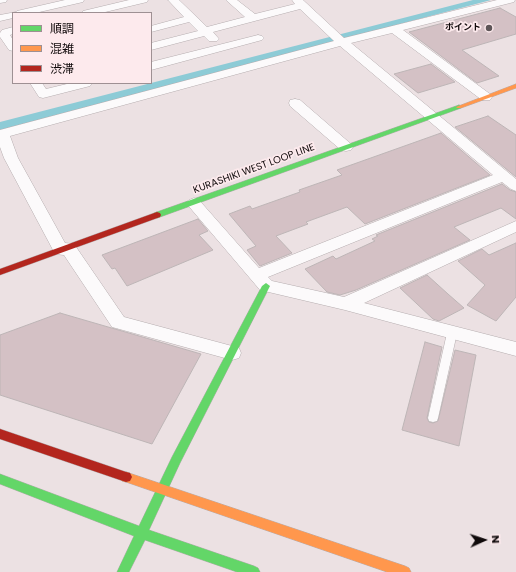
<!DOCTYPE html>
<html>
<head>
<meta charset="utf-8">
<style>
  body { margin:0 }
  #map { position:relative; width:516px; height:572px; overflow:hidden; background:#ece1e3; font-family:Poppins,"Noto Sans JP",sans-serif }
  canvas { display:block }
  .legend { position:absolute; left:12px; top:12px; width:140px; height:72px; box-sizing:border-box; background:#fdeaed; border:1px solid #9e9093; margin:0; padding:5px 7px; list-style:none; font-size:12px; color:#100a0b }
  .legend li { display:flex; align-items:center; gap:8px; height:20px }
  .legend b { width:20px; border:1px solid #9e9093 }
  .north { position:absolute; left:464px; top:520px; width:40px; height:40px; -webkit-text-stroke:3px #fdeaed; paint-order:stroke; rotate:87deg; font-size:11px; font-weight:700; line-height:16px; text-align:center; color:#100a0b }
  .north::after { content:''; display:block; margin:auto; width:14px; height:18px; background:#100a0b; clip-path:polygon(50% 0,100% 100%,50% 72%,0 100%) }
</style>
</head>
<body>
<div id="map">
<canvas width="516" height="572"></canvas>
<ul class="legend">
<li><b style="height:5px;background:#63d668"></b>順調</li>
<li><b style="height:5px;background:#ff974d"></b>混雑</li>
<li><b style="height:5px;background:#b3261e"></b>渋滞</li>
</ul>
<div class="north">N</div>
</div>
<script>
const ctx = document.querySelector('canvas').getContext('2d');
ctx.lineJoin = 'round';
function paint(path, color) {
  ctx.fillStyle = color;
  ctx.fill(path, 'evenodd');
}
function poly(rows) {
  const path = new Path2D();
  for (const r of rows) {
    path.moveTo(r[0], r[1]);
    for (let i = 2; i < r.length; i += 2) path.lineTo(r[i], r[i + 1]);
  }
  return path;
}
function trace(path, color, width, dash) {
  ctx.strokeStyle = color;
  ctx.lineWidth = width;
  ctx.lineCap = dash ? 'butt' : 'round';
  ctx.setLineDash(dash || []);
  ctx.stroke(path);
}
function drawText(font, color, halo, rows, align = 'center') {
  ctx.font = font + ' Poppins,"Noto Sans JP",sans-serif';
  ctx.lineWidth = 3.5;
  ctx.setLineDash([]);
  ctx.textBaseline = 'middle';
  ctx.strokeStyle = halo;
  ctx.fillStyle = color;
  for (const [text, x, y, turn = 0] of rows) {
    ctx.save();
    ctx.translate(x, y);
    ctx.rotate((+turn || 0) * Math.PI / 180);
    ctx.textAlign = isNaN(turn) ? turn : align;
    if (halo) ctx.strokeText(text, 0, 0);
    ctx.fillText(text, 0, 0);
    ctx.restore();
  }
}
paint(poly([
  [473,0,491,0,0,130,0,122]
]), '#8dcbd6');
const building = poly([
  [500,8,516,17,516,34,462,50,499,76,477,83,409,32,500,8],
  [431,64,455,82,418,93,394,74,431,64],
  [488,116,516,135,516,177,455,127,488,116],
  [441,133,490,175,365,224,347,207,306,222,308,224,276,236,292,253,260,266,247,250,256,246,229,214,250,206,252,209,300,192,299,190,342,175,337,170,441,133],
  [502,184,510,190,516,192,516,219,501,208,454,227,470,240,356,290,340,295,327,292,305,269,333,256,336,259,375,241,372,239,378,236,376,235,502,184],
  [198,219,208,231,199,235,213,250,127,286,115,268,112,269,102,255,198,219],
  [516,243,516,297,496,321,467,305,485,285,458,261,482,249,489,255,516,243],
  [427,275,448,294,464,308,439,321,433,319,400,288,427,275],
  [60,313,201,354,152,444,0,395,0,335,60,313],
  [425,342,442,347,427,418,429,422,433,423,438,421,455,350,476,355,459,446,402,430,425,342]
]);
paint(building, '#d4c1c5');
trace(building, '#bdb5b6', 1);
const lane = poly([
  [452,329,455,330,457,333,438,418,437,421,433,422,429,421,428,418,447,333,449,330,452,329]
]);
const street = poly([
  [0,0,7,0,6,2,0,3,0,0],
  [65,0,84,0,83,2,35,13,13,13,13,18,0,21,0,15,16,12,17,11,65,0],
  [129,0,148,0,147,2,101,13,82,13,83,11,129,0],
  [168,0,179,0,207,27,245,17,226,0,237,0,255,14,295,4,292,0,303,0,344,38,497,0,515,0,514,2,403,30,490,94,492,97,490,100,482,100,392,33,351,43,516,179,516,191,511,189,502,182,268,277,272,281,344,297,516,221,516,232,364,303,516,342,516,356,345,310,260,290,186,203,189,200,194,198,199,200,259,268,493,175,340,46,10,136,18,158,65,243,74,244,124,317,232,346,239,348,241,353,239,358,232,360,112,327,64,255,55,254,53,250,4,158,0,147,0,130,334,41,300,9,213,32,219,39,217,41,209,41,204,36,151,50,151,43,198,31,189,22,151,32,151,26,184,17,168,0],
  [13,27,13,34,10,35,13,40,13,51,9,50,0,37,0,33,2,30,13,27],
  [258,35,262,36,264,38,262,40,151,70,151,62,258,35],
  [30,83,42,83,46,89,71,83,92,83,90,86,43,98,39,97,30,83],
  [295,99,300,100,351,144,353,147,351,150,346,151,341,150,290,106,289,103,290,100,295,99]
]);
const fast = poly([
  [459,105,462,107,461,108,160,217,157,218,153,215,154,213,459,105],
  [266,283,270,286,180,463,149,530,254,566,258,568,260,572,237,572,145,540,129,572,117,572,134,536,0,484,0,474,139,526,172,457,262,286,266,283]
]);
const slow = poly([
  [516,84,516,88,461,108,457,108,456,107,516,84],
  [126,472,405,566,409,568,411,572,387,572,126,482,122,481,120,477,122,473,126,472]
]);
const jam = poly([
  [157,212,160,213,161,215,160,217,0,275,0,269,157,212],
  [0,429,126,472,130,473,132,477,130,481,126,482,0,439,0,429]
]);
trace(lane, '#b5adaf', 1);
trace(street, '#b5adaf', 1);
trace(fast, '#b5adaf', 1);
trace(slow, '#b5adaf', 1);
trace(jam, '#b5adaf', 1);
paint(lane, '#fcfafb');
paint(street, '#fcfafb');
paint(fast, '#63d668');
paint(slow, '#ff974d');
paint(jam, '#b3261e');
for (const [x, y, r, color] of [
  [489,28,4,"#5d5557"]
]) {
  const dot = new Path2D();
  dot.arc(x, y, r, 0, 2 * Math.PI);
  ctx.fillStyle = color;
  ctx.fill(dot);
  trace(dot, '#fdeaed', 1.5);
}
drawText('bold 9px', '#100a0b', '#fdeaed', [
  ["ポイント",481,28]
], 'right');
drawText('10px', '#100a0b', '#fdeaed', [
  ["KURASHIKI WEST LOOP LINE",254,169,-20]
]);
</script>
</body>
</html>
